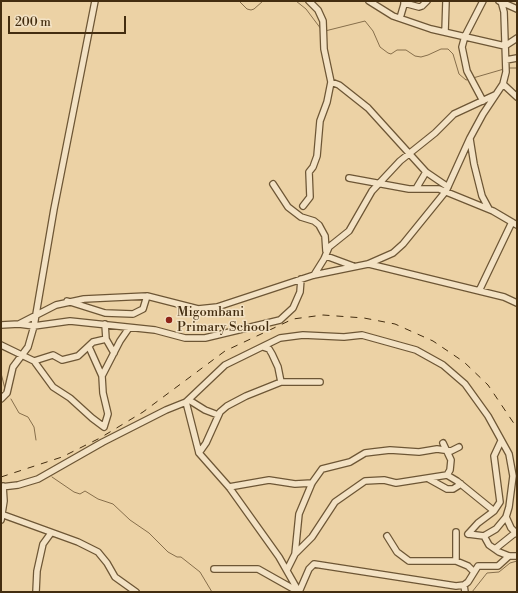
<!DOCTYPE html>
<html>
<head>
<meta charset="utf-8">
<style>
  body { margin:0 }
  #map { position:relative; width:518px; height:593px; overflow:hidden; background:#ecd2a5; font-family:"Libre Bodoni",serif }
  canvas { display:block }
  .frame { position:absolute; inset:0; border:2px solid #432d10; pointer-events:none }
  .scale { position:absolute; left:8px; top:16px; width:118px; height:18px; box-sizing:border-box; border:2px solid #432d10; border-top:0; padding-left:5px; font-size:12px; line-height:14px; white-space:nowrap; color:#432d10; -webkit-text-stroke:3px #f3e2c4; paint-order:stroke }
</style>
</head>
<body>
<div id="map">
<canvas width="518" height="593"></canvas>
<div class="frame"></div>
<div class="scale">200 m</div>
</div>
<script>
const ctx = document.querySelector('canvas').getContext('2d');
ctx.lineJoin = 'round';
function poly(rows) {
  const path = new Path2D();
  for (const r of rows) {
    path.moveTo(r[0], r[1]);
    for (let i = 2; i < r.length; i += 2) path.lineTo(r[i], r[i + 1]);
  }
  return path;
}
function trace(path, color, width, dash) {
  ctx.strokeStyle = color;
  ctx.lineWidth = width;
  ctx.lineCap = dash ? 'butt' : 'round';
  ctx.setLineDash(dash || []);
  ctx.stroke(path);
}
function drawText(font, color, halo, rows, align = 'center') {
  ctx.font = font + ' "Libre Bodoni",serif';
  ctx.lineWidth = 3;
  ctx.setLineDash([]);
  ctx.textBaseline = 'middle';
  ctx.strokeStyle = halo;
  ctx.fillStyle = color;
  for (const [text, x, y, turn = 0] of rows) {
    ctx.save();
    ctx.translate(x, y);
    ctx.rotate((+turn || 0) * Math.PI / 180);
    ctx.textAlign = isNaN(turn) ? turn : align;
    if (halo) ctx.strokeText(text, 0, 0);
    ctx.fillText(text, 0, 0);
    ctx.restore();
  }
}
trace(poly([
  [239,1,247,9,251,10,254,9,263,1],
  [296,1,306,9,321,29],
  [325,31,365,21,373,31,380,47,388,53,391,54,397,50,406,50,415,56,421,57,428,55,441,49,448,49,453,54,459,74,466,80,470,79],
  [509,68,517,68],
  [473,78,504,69],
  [1,373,5,389],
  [11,399,19,413,28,417,34,427,36,440],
  [52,477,74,492,80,494,85,491,98,499,113,504,130,520,149,533,168,552,177,557,181,557,200,572,212,592],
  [472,592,487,573,499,572,510,563,517,561]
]), '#866e4b', 1);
const minor = poly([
  [369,1,393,16,431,29,505,46,517,38],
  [483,1,465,36,462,47,467,71,483,101],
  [499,1,517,9],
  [404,3,419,7,422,6,427,1],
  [400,18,405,1],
  [445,32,446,1],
  [506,60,517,58],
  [331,82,339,85,368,108,426,172,448,187],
  [503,84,517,97],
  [470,139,474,164,482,196,489,209],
  [349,178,409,189,439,189,493,211,517,225],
  [273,184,288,207,301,217,314,221,319,225,325,236,326,251],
  [417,187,426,172],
  [303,206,310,197,309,172,313,167,317,156,320,121,327,102,331,82,324,49,323,21,318,10,309,1],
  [326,256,353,266],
  [369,264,504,297,517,303],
  [314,275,324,259,329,247,349,231,372,191,400,161,435,133,454,114,495,95],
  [479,291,512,222],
  [67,301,105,313,133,314,143,309,147,296],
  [19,324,34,326,70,321,155,330,185,338,205,338,280,320,293,308,300,292,301,279],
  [105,324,106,339,114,353],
  [1,325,19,324,56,305,84,299,147,296,198,309,217,307,314,275,368,264,393,253,403,244,446,191,470,138,483,114,503,84,506,72,504,12,501,1],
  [1,345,34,361,53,387,70,398,92,418,104,427,108,414,103,393,102,376,89,347],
  [263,347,269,349,272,354,278,367,281,382],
  [34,361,53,355,62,360,78,356,93,342,106,339],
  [102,376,120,341,129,328],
  [1,399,7,393,13,367,28,347,34,326,54,209,95,1],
  [189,400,205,410,218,415],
  [186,402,199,453,229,487,279,557,299,592],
  [199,453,206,443,220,412,227,406,246,396,281,382,320,382],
  [447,475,457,481,494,511],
  [429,479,447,489,453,489,461,484],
  [1,487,18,485,38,479,103,442,166,410,186,402,225,365,280,338,303,335,344,337,362,335,416,350,443,365,465,384,488,416,509,454,513,476,509,507,506,517,496,529,484,536],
  [229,487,269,480,295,484,312,483],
  [1,514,78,542,98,552,107,563,115,577,136,592],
  [506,517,511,528,517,534],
  [1,520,4,501,3,486],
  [468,534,478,523,494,511,500,502,494,456,501,441],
  [468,534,484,536,489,545,499,552,509,556,517,556],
  [387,536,397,552,409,561,456,561,468,566,474,572],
  [495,549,515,533],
  [295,554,312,537,335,502,365,481,384,480,396,483,447,475,450,470,451,460,443,443],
  [456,561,456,532],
  [214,569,258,569,297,591],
  [287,570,295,554,299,514,312,483,322,469,350,462,365,453,373,452,390,450,419,452,437,449,451,451,459,447],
  [464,585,465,592],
  [36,592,37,571,43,544,51,533],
  [299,592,309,569,314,564,456,586,464,585,468,582,478,566,498,566,509,556]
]);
trace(minor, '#6d5635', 8);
trace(minor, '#f3e2c4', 5.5);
trace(poly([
  [1,477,62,457,100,438,143,412,225,351,293,319,323,315,364,318,395,324,433,341,464,362,488,385,517,428]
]), '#432d10', 1, [7, 7]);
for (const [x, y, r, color] of [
  [169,320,4,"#8f2418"]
]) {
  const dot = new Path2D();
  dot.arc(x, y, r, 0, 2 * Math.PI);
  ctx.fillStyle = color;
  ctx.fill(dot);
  trace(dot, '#f3e2c4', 1.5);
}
drawText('13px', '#432d10', '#f3e2c4', [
  ["Migombani",177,313],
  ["Primary School",177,328]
], 'left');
</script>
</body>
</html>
